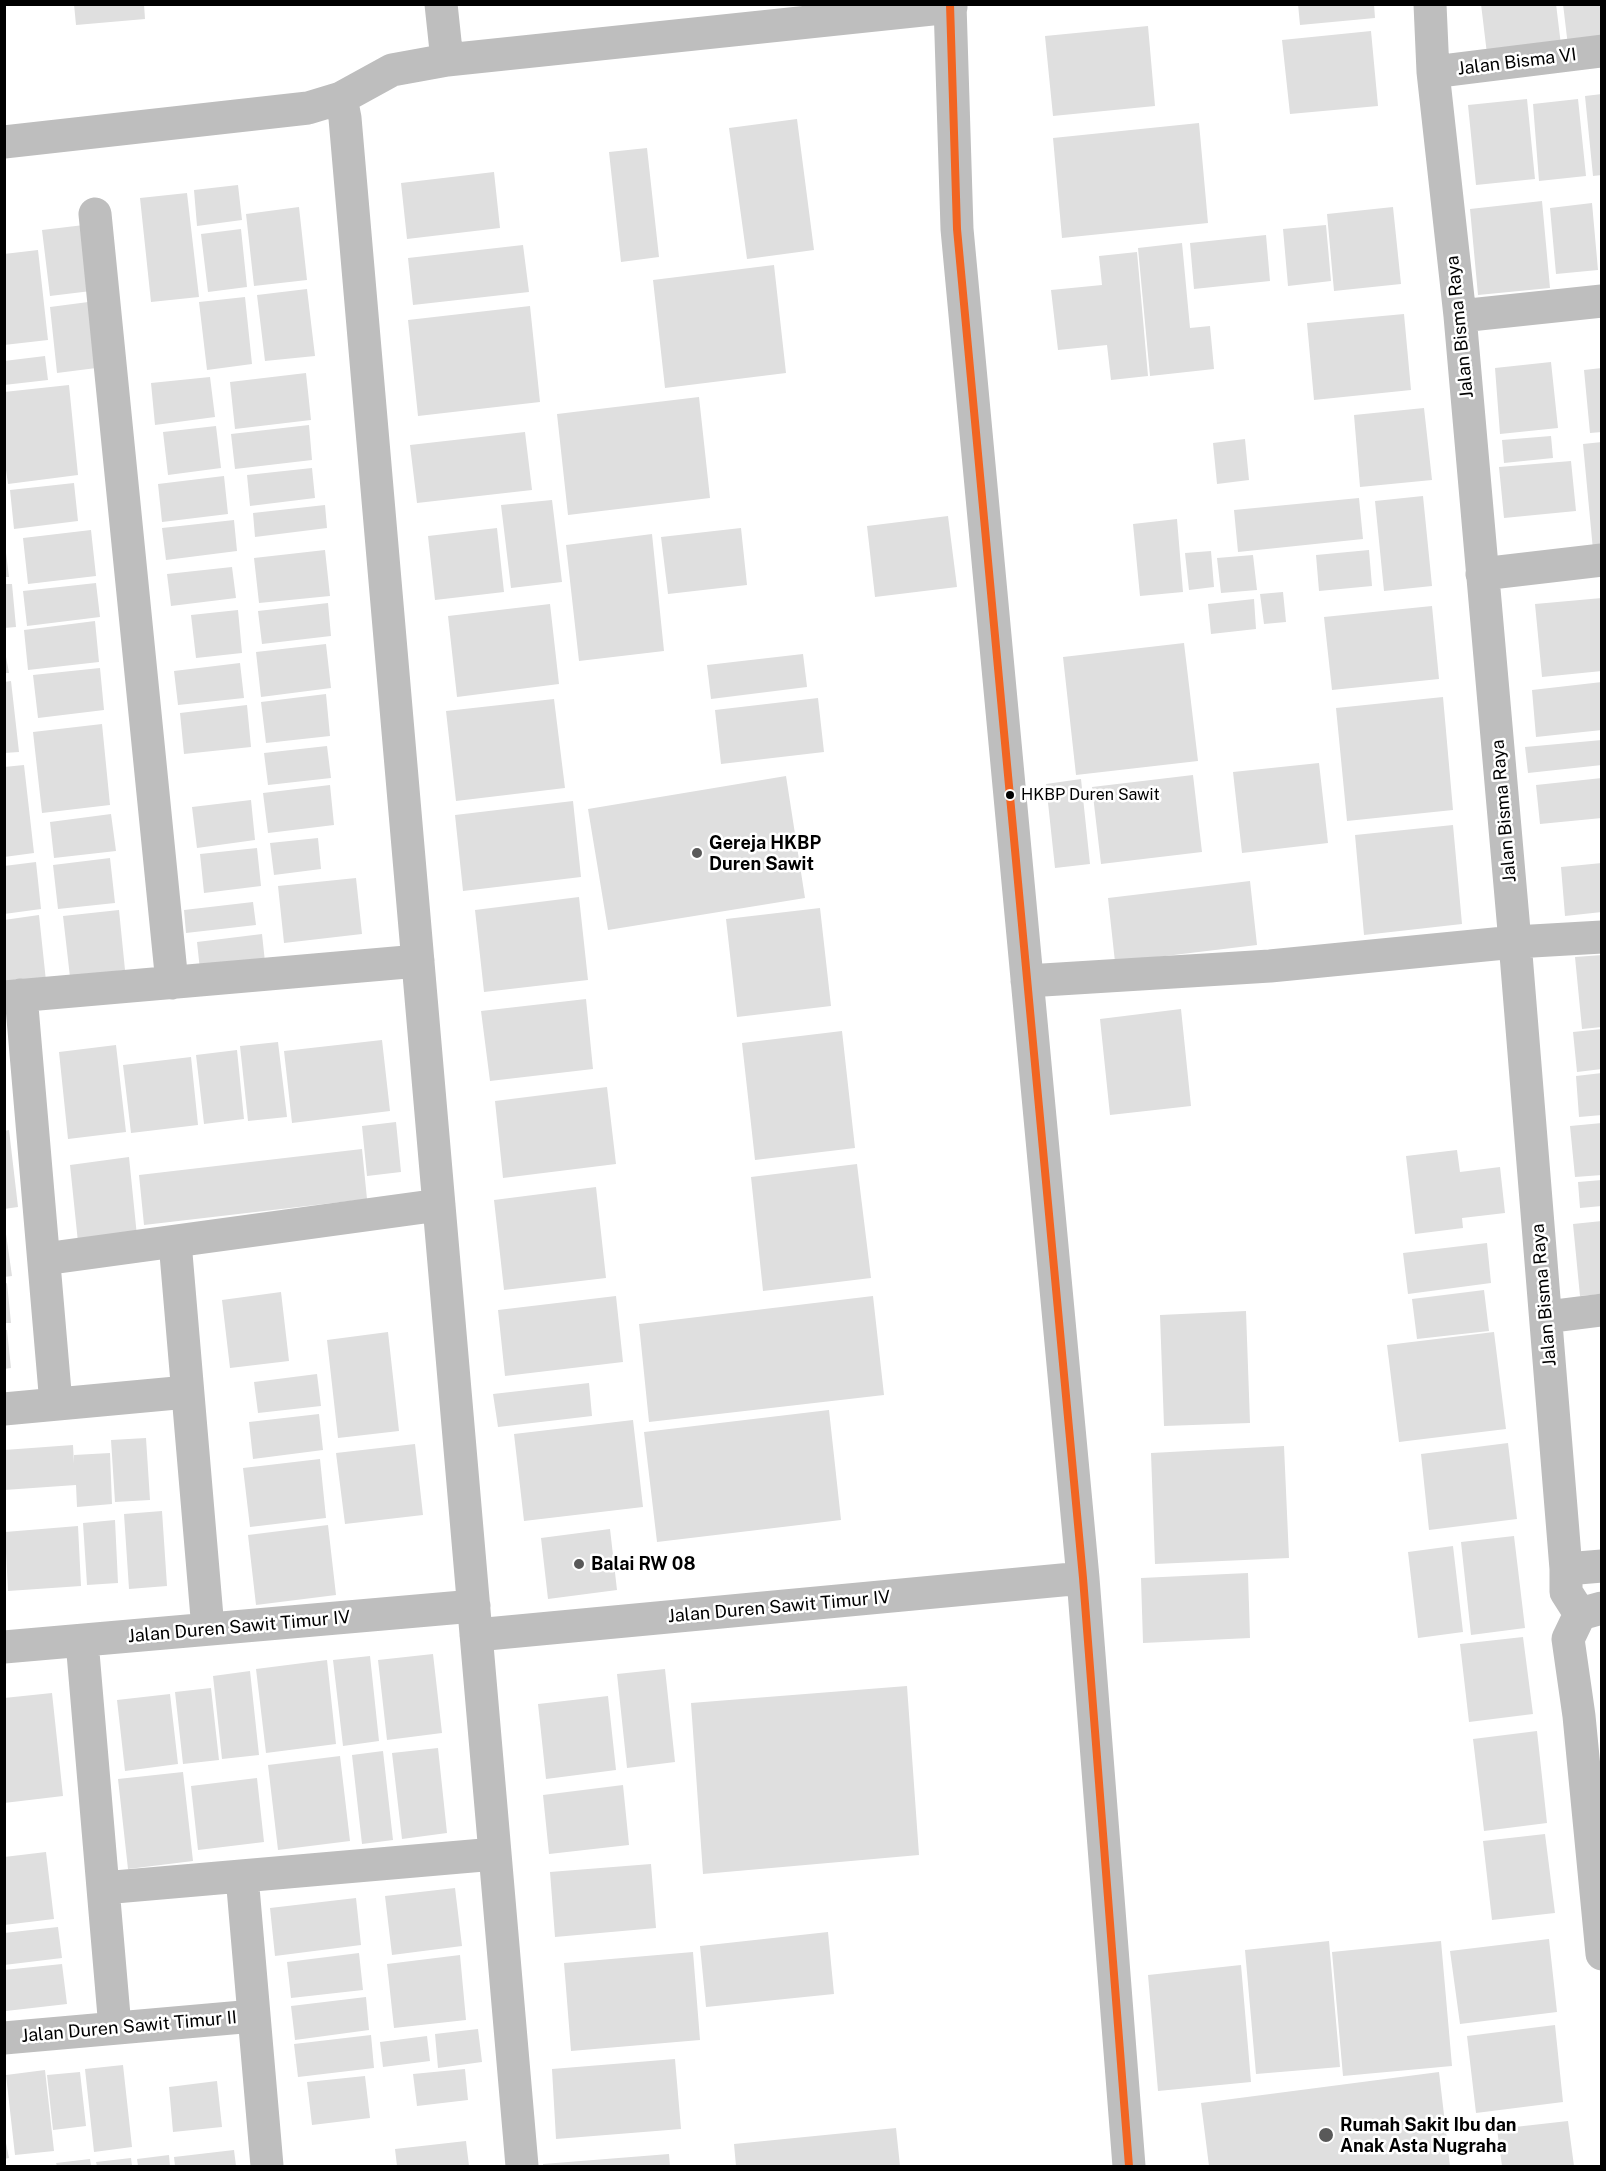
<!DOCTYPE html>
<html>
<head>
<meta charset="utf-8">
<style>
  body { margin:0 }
  #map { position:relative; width:1606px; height:2171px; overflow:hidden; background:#fff; font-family:"Public Sans",sans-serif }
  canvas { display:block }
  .frame { position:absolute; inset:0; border:6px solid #000; pointer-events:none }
</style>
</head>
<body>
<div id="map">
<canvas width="1606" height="2171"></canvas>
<div class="frame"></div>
</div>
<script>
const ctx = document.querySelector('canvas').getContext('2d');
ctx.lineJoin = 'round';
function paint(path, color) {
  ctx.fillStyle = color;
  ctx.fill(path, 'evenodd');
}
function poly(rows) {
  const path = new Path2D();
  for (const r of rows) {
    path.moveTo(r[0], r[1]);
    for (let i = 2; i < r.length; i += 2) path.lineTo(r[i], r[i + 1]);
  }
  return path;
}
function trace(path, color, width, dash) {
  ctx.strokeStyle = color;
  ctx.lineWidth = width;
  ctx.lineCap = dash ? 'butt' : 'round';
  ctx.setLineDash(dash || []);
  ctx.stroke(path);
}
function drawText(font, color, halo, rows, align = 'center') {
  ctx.font = font + ' "Public Sans",sans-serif';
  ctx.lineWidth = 5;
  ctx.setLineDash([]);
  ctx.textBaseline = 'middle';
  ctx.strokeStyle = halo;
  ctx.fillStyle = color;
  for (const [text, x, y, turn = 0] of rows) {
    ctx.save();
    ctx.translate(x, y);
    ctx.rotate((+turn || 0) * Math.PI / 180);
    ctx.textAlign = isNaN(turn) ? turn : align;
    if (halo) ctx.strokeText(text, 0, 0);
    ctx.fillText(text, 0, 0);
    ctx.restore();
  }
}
paint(poly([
  [74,4,144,4,145,19,76,25],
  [1298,4,1374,4,1375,18,1300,25],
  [1481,4,1556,4,1561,45,1487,54],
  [1563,4,1602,4,1602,42,1568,46],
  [1148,26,1155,106,1053,116,1045,36],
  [1371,31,1378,106,1290,114,1282,40],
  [1602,94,1602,175,1593,176,1585,96],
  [1527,99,1535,179,1476,185,1468,105],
  [1578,99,1586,176,1539,181,1533,104],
  [797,119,814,250,747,259,729,128],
  [1199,123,1208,223,1062,238,1053,138],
  [647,148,659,257,621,262,609,152],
  [494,172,500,228,407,239,401,183],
  [238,185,242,220,197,226,194,190],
  [187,193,199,297,151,302,140,198],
  [1542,201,1550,288,1478,295,1470,209],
  [1592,203,1598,270,1556,274,1550,208],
  [299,207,307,280,254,286,246,214],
  [1393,207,1401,284,1334,291,1327,214],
  [84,225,91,291,50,296,42,230],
  [1326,225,1331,281,1288,286,1283,229],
  [241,229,247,287,208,292,201,234],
  [1266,235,1270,281,1194,289,1190,243],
  [1182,243,1190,328,1210,326,1214,369,1150,376,1138,248],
  [523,245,529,292,413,305,408,258],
  [38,250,48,340,4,345,4,254],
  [1137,252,1148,376,1111,380,1107,345,1058,350,1051,290,1102,285,1099,256],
  [774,265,786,373,665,388,653,280],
  [307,289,315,356,265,361,257,295],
  [245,297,252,364,207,370,199,302],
  [96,301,104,367,57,373,50,307],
  [530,306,540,402,418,416,408,320],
  [1404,314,1411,390,1314,400,1307,323],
  [45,356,48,380,4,385,4,361],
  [1551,362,1558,428,1500,434,1495,368],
  [1602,368,1602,432,1590,433,1584,370],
  [306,373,311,420,235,429,230,382],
  [210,377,215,417,155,425,151,383],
  [69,385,78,475,8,484,4,456,4,392],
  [699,397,710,498,568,515,557,414],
  [1424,408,1432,480,1360,487,1354,415],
  [309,425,312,460,235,469,231,434],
  [216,426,221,468,168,475,163,432],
  [525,432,532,490,417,503,410,445],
  [1551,436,1553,458,1504,463,1502,440],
  [1245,439,1249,480,1217,484,1213,443],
  [1602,442,1602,550,1593,550,1583,444],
  [1571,461,1576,511,1504,518,1499,467],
  [312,468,315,498,250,506,247,475],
  [224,476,228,514,162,522,158,484],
  [74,483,78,521,14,529,10,490],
  [1423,496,1432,586,1384,591,1375,501],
  [1359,498,1363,539,1238,552,1234,510],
  [552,500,562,582,511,588,501,505],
  [325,505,327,528,255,537,253,513],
  [948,516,957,587,875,597,867,526],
  [1177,519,1183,592,1140,596,1133,524],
  [234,520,237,551,166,560,162,528],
  [497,528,504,592,435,600,428,536],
  [741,528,747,585,668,594,661,537],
  [91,530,96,576,28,584,23,538],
  [652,534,664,651,579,661,566,545],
  [325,550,330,596,259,603,254,558],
  [1369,550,1372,586,1319,591,1316,555],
  [1211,551,1214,587,1189,590,1185,553],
  [4,553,6,553,9,577,4,577],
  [1253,555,1257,590,1221,593,1217,558],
  [232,567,236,598,171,606,167,574],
  [96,583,100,617,27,626,23,591],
  [4,584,12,584,16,627,4,628],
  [1283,592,1286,622,1264,624,1260,594],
  [1602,598,1602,671,1542,677,1535,604],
  [1254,599,1256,629,1211,634,1208,604],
  [328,603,331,636,262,644,258,611],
  [550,604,559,684,457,697,448,616],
  [1432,606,1439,679,1332,690,1324,617],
  [238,610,242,653,196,658,191,615],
  [95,621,99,662,28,670,24,630],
  [1184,643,1198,761,1076,775,1063,657],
  [326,644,331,688,261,697,256,652],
  [4,646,9,673,4,673],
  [803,654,807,687,711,699,707,665],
  [240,663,244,698,178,705,174,671],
  [100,668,104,710,38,718,33,675],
  [11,681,19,752,4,753,4,682],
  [1602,682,1602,730,1536,737,1532,690],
  [326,694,330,736,266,743,261,702],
  [1443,697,1453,810,1347,821,1336,708],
  [818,698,824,752,721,764,715,710],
  [554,699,565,788,456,801,446,711],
  [247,705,251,747,184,754,180,713],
  [102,724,110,805,42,813,33,732],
  [1602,740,1602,765,1528,773,1525,747],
  [327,746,331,778,268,785,264,753],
  [1319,763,1328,843,1242,853,1233,772],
  [24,765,34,853,4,857,4,767],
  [1193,775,1202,852,1101,864,1092,787],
  [786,776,805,898,608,930,588,809],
  [1602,778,1602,818,1540,824,1536,785],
  [1081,779,1090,864,1055,868,1046,784],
  [330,785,334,825,268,833,263,793],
  [251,800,255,840,197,848,192,807],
  [573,801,581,877,463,891,455,815],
  [111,814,116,851,54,858,50,822],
  [1453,825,1462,924,1364,935,1355,835],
  [318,838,321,869,274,875,270,843],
  [257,848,261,886,204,893,200,854],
  [110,858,115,903,58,909,53,865],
  [36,862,41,909,4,914,4,866],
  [1602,863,1602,912,1565,916,1561,867],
  [356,878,362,934,284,943,278,886],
  [1250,881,1257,945,1115,962,1108,898],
  [579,897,588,980,484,992,475,910],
  [253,902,256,925,186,933,184,910],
  [820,908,831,1006,737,1017,726,919],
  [119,910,125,970,70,977,63,916],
  [39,915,46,981,4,985,4,920],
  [262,934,265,962,200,970,197,942],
  [1602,955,1602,1027,1582,1029,1575,957],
  [586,999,593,1069,490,1081,481,1011],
  [1181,1009,1191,1106,1110,1115,1100,1019],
  [1602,1029,1602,1069,1577,1072,1573,1032],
  [842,1031,855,1148,755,1160,742,1043],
  [382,1040,390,1111,292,1123,284,1051],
  [278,1042,287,1117,248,1121,240,1046],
  [116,1045,126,1132,68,1139,59,1052],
  [237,1050,244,1119,204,1124,196,1055],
  [191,1057,198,1125,131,1133,123,1065],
  [1602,1073,1602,1115,1579,1117,1576,1076],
  [607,1087,616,1164,503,1178,495,1101],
  [396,1122,401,1172,367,1176,362,1126],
  [1602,1123,1602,1175,1575,1177,1570,1126],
  [9,1130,18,1207,4,1209,4,1131],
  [362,1149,367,1199,144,1225,139,1175],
  [1457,1150,1460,1172,1500,1167,1505,1213,1462,1218,1463,1228,1415,1234,1406,1156],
  [129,1157,138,1246,79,1252,70,1165],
  [857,1164,871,1278,763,1291,751,1177],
  [1602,1180,1602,1206,1580,1208,1578,1182],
  [596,1187,606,1278,504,1290,494,1200],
  [4,1220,12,1276,4,1277],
  [1602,1221,1602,1294,1580,1296,1573,1224],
  [1487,1243,1491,1283,1408,1294,1403,1253],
  [7,1283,11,1323,4,1323,4,1284],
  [1484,1290,1489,1331,1417,1339,1412,1299],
  [281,1292,289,1361,230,1368,222,1300],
  [616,1296,623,1362,505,1376,498,1310],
  [873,1296,884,1395,649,1422,639,1324],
  [1246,1311,1250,1423,1164,1426,1160,1315],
  [4,1330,7,1330,11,1368,4,1369],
  [388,1332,399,1431,338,1438,327,1340],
  [1494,1332,1506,1429,1399,1442,1387,1345],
  [317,1374,321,1406,258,1413,254,1382],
  [589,1383,592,1416,498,1427,493,1394],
  [829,1410,841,1520,657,1542,644,1432],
  [319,1414,323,1450,253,1459,249,1422],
  [633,1420,643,1507,524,1521,514,1434],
  [146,1438,150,1500,115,1502,111,1440],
  [1508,1443,1517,1519,1429,1530,1421,1454],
  [415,1444,423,1515,345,1524,336,1453],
  [73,1445,74,1464,74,1455,110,1453,112,1504,77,1507,76,1485,4,1490,4,1450],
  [1284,1446,1289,1558,1155,1564,1151,1453],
  [320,1459,326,1518,250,1527,243,1468],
  [162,1511,167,1586,129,1589,124,1514],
  [115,1520,118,1583,87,1585,83,1523],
  [328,1525,336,1595,256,1605,248,1535],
  [78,1526,81,1586,8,1591,5,1532],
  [610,1529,617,1590,548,1599,541,1538],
  [1514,1536,1525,1628,1471,1635,1461,1542],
  [1453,1546,1463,1632,1418,1638,1408,1552],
  [1248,1573,1250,1638,1143,1643,1141,1578],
  [1523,1637,1533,1714,1469,1722,1460,1644],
  [433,1654,442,1733,387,1740,378,1660],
  [370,1656,379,1741,343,1746,333,1660],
  [327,1660,336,1744,266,1753,256,1669],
  [665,1669,675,1762,627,1768,617,1674],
  [250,1671,259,1755,222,1759,213,1676],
  [907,1686,919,1855,703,1874,691,1703],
  [211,1688,219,1760,183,1764,175,1692],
  [52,1693,63,1796,4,1803,4,1698],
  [170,1694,178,1764,125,1771,117,1700],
  [608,1696,616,1770,546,1779,538,1704],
  [1537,1731,1547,1823,1484,1831,1473,1739],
  [438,1748,447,1833,402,1839,392,1753],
  [383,1751,393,1840,362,1844,352,1755],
  [340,1756,350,1841,278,1850,268,1765],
  [183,1772,193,1861,128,1869,118,1779],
  [257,1778,264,1842,198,1850,191,1786],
  [623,1785,629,1845,549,1854,543,1795],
  [1545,1834,1555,1913,1492,1920,1483,1841],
  [46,1852,54,1919,4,1925,4,1857],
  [651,1864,656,1928,555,1937,550,1872],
  [455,1888,462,1946,392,1955,385,1896],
  [356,1898,361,1945,275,1956,270,1908],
  [58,1927,62,1958,4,1965,4,1933],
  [828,1932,834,1994,706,2007,700,1946],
  [1549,1939,1557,2012,1460,2024,1450,1951],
  [1329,1941,1340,2067,1256,2074,1245,1950],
  [1441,1941,1452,2066,1343,2076,1332,1952],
  [693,1952,700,2040,571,2051,564,1963],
  [359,1953,363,1990,291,1998,287,1962],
  [460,1955,466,2020,394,2028,387,1964],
  [62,1964,67,2004,6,2011,4,1970],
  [1241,1965,1251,2082,1158,2091,1148,1975],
  [366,1997,369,2030,295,2040,291,2006],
  [1555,2025,1563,2102,1476,2113,1467,2036],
  [478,2029,482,2062,438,2068,435,2034],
  [371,2035,374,2068,298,2077,294,2044],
  [427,2036,430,2061,383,2067,380,2042],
  [675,2059,681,2129,556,2139,552,2069],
  [123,2065,132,2147,94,2152,85,2069],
  [465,2069,468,2100,417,2106,413,2074],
  [45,2070,54,2151,15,2155,6,2075],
  [80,2072,86,2126,53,2130,47,2075],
  [1439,2072,1450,2166,1209,2166,1201,2103],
  [365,2076,370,2118,312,2125,307,2082],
  [217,2081,222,2127,173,2132,169,2087],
  [1568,2121,1574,2166,1502,2166,1497,2129],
  [896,2128,900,2166,736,2166,734,2144],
  [4,2133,9,2158,4,2159],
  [466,2141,469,2166,397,2166,395,2149],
  [234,2150,236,2166,175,2166,174,2157],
  [669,2154,670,2166,543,2166,543,2164],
  [169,2155,170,2166,138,2166,137,2159],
  [131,2158,132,2166,97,2166,96,2162],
  [90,2159,91,2166,57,2166,56,2163]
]), '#dfdfdf');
trace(poly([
  [441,4,447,60],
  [950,4,957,229,1083,1578,1129,2166],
  [1430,4,1433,72,1460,316,1515,942,1566,1569,1566,1592,1580,1614],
  [1433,72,1602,51],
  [341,98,345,118,522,2166],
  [4,142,308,108,341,98,392,70,447,60,951,7],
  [95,214,172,983],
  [1460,316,1602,301],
  [1482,574,1602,560],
  [1027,981,1270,966,1515,942,1602,937],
  [21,995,56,1404],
  [4,997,418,961],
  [175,1242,208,1629],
  [44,1259,439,1205],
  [1546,1317,1602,1310],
  [4,1409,187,1392],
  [1566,1569,1602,1566],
  [1602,1608,1580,1614,1568,1639,1579,1716,1602,1954],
  [476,1635,1083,1578],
  [82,1641,103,1888,495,1854],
  [4,1647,474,1606],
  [242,1876,267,2166],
  [103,1888,115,2028],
  [4,2038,254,2016]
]), '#bebebe', 33);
trace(poly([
  [950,4,957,229,1083,1578,1129,2166]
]), '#f26522', 8);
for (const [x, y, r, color] of [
  [1010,795,5,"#000"],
  [697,853,6,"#595959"],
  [579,1564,6,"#595959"],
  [1326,2135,8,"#595959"]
]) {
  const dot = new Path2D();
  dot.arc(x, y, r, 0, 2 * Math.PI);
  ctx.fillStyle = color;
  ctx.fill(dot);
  trace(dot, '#fff', 2);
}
drawText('16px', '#000', '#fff', [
  ["HKBP Duren Sawit",1021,795]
], 'left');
drawText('18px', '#000', '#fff', [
  ["Jalan Bisma VI",1517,62,-7],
  ["Jalan Bisma Raya",1460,327,-96],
  ["Jalan Bisma Raya",1504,811,-95],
  ["Jalan Bisma Raya",1544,1295,-95],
  ["Jalan Duren Sawit Timur IV",779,1607,-5],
  ["Jalan Duren Sawit Timur IV",239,1627,-5],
  ["Jalan Duren Sawit Timur II",129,2027,-5]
]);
drawText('bold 18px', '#000', '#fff', [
  ["Gereja HKBP",709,843],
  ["Duren Sawit",709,864],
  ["Balai RW 08",591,1564],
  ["Rumah Sakit Ibu dan",1340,2125],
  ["Anak Asta Nugraha",1340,2146]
], 'left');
</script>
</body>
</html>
